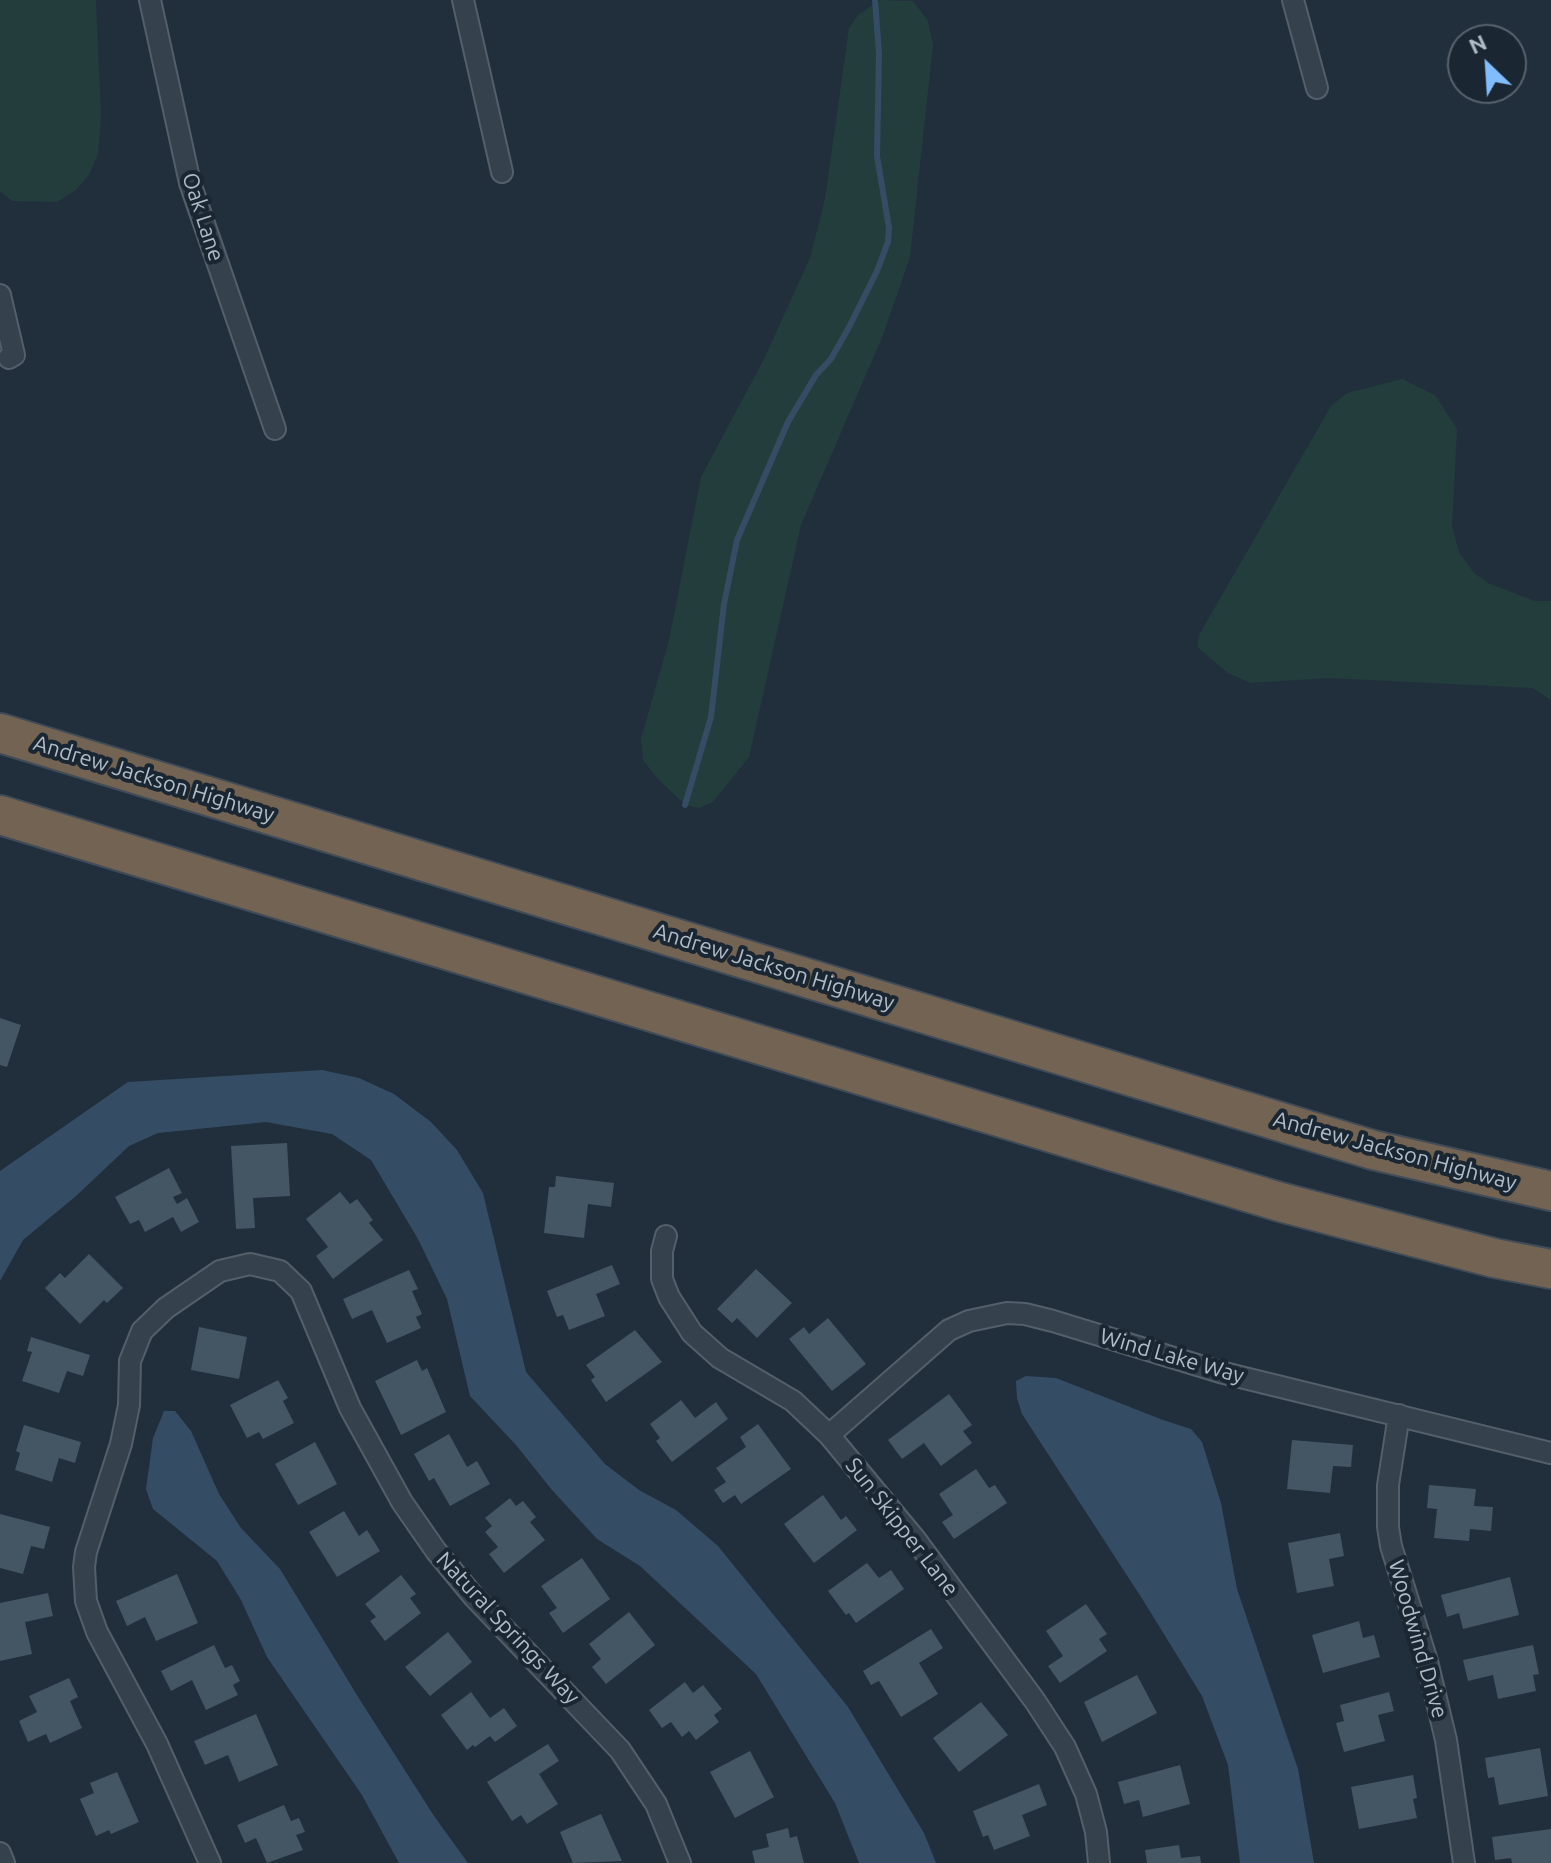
<!DOCTYPE html>
<html>
<head>
<meta charset="utf-8">
<style>
  body { margin:0 }
  #map { position:relative; width:1551px; height:1863px; overflow:hidden; background:#212f3c; font-family:Ubuntu,sans-serif }
  canvas { display:block }
  .north { position:absolute; left:1447px; top:24px; width:80px; height:80px; box-sizing:border-box; background:#1a2631; border:2px solid #56626d; border-radius:50%; rotate:335deg; font-size:22px; font-weight:700; line-height:32px; text-align:center; color:#b0bcc8 }
  .north::after { content:''; display:block; margin:auto; width:28px; height:36px; background:#81bcfd; clip-path:polygon(50% 0,100% 100%,50% 72%,0 100%) }
</style>
</head>
<body>
<div id="map">
<canvas width="1551" height="1863"></canvas>
<div class="north">N</div>
</div>
<script>
const ctx = document.querySelector('canvas').getContext('2d');
ctx.lineJoin = 'round';
function paint(path, color) {
  ctx.fillStyle = color;
  ctx.fill(path, 'evenodd');
}
function poly(rows) {
  const path = new Path2D();
  for (const r of rows) {
    path.moveTo(r[0], r[1]);
    for (let i = 2; i < r.length; i += 2) path.lineTo(r[i], r[i + 1]);
  }
  return path;
}
function trace(path, color, width, dash) {
  ctx.strokeStyle = color;
  ctx.lineWidth = width;
  ctx.lineCap = dash ? 'butt' : 'round';
  ctx.setLineDash(dash || []);
  ctx.stroke(path);
}
function drawText(font, color, halo, rows, align = 'center') {
  ctx.font = font + ' Ubuntu,sans-serif';
  ctx.lineWidth = 8;
  ctx.setLineDash([]);
  ctx.textBaseline = 'middle';
  ctx.strokeStyle = halo;
  ctx.fillStyle = color;
  for (const [text, x, y, turn = 0] of rows) {
    ctx.save();
    ctx.translate(x, y);
    ctx.rotate((+turn || 0) * Math.PI / 180);
    ctx.textAlign = isNaN(turn) ? turn : align;
    if (halo) ctx.strokeText(text, 0, 0);
    ctx.fillText(text, 0, 0);
    ctx.restore();
  }
}
paint(poly([
  [0,0,96,0,101,117,98,154,89,175,76,190,57,202,12,201,0,191],
  [880,0,913,1,928,21,933,45,910,257,883,335,801,525,749,757,713,802,699,808,685,805,658,779,643,760,641,739,669,640,701,477,764,359,810,258,825,199,849,28,858,15],
  [1402,379,1435,395,1457,429,1452,526,1459,552,1474,573,1488,583,1535,601,1551,601,1551,700,1533,688,1328,678,1251,683,1228,673,1197,647,1199,635,1331,406,1347,393]
]), '#233d3d');
paint(poly([
  [322,1070,359,1078,394,1094,431,1122,457,1150,483,1193,526,1372,605,1464,639,1490,676,1510,718,1546,848,1707,924,1833,936,1863,859,1863,835,1803,756,1674,640,1566,597,1539,552,1490,516,1445,470,1396,447,1299,418,1239,371,1160,332,1134,266,1122,158,1133,129,1146,76,1196,23,1240,0,1281,0,1171,128,1082],
  [1026,1376,1056,1378,1163,1420,1191,1429,1202,1442,1221,1503,1237,1589,1298,1769,1314,1863,1240,1863,1228,1765,1202,1696,1143,1600,1022,1414,1017,1398,1016,1381],
  [164,1411,175,1411,191,1431,219,1494,241,1528,280,1569,360,1700,434,1816,468,1863,399,1863,362,1795,267,1657,241,1600,217,1561,153,1509,146,1489,153,1438]
]), '#344d64');
trace(poly([
  [685,805,711,717,724,604,737,540,788,422,816,375,831,359,848,329,877,271,888,242,889,228,877,156,879,53,875,0]
]), '#344d64', 6);
paint(poly([
  [0,1018,21,1025,7,1067,0,1065],
  [287,1143,290,1196,253,1198,255,1228,236,1229,231,1146],
  [169,1168,182,1193,173,1197,177,1204,187,1198,199,1222,181,1232,173,1217,145,1232,139,1220,130,1224,115,1197],
  [556,1176,614,1183,611,1207,588,1204,584,1238,544,1233,549,1187,555,1187],
  [340,1192,350,1204,357,1199,373,1220,369,1223,383,1240,333,1279,316,1256,328,1247,306,1219],
  [89,1254,123,1288,107,1303,104,1300,80,1324,45,1288,60,1273,65,1278],
  [612,1265,620,1284,596,1294,605,1316,569,1330,563,1315,557,1317,547,1291],
  [756,1269,792,1303,757,1338,737,1318,732,1323,717,1309],
  [409,1270,418,1289,412,1291,422,1314,416,1317,421,1328,387,1343,372,1310,352,1319,343,1299],
  [828,1318,866,1364,832,1391,789,1339,804,1327,809,1334],
  [199,1327,247,1337,239,1379,191,1370],
  [635,1330,662,1362,606,1402,591,1380,595,1377,586,1365],
  [31,1337,90,1355,83,1376,67,1371,59,1393,22,1381,32,1352,27,1351],
  [417,1360,422,1371,427,1368,446,1412,401,1435,375,1381],
  [278,1380,288,1398,283,1401,294,1423,263,1439,259,1432,247,1438,230,1405],
  [949,1394,972,1425,963,1431,972,1443,941,1466,924,1443,902,1459,888,1440],
  [681,1400,695,1418,716,1402,728,1419,672,1462,656,1441,660,1438,650,1424],
  [758,1424,791,1469,741,1504,735,1495,723,1503,714,1490,726,1482,716,1468,746,1447,740,1437],
  [24,1425,81,1442,75,1463,59,1458,52,1482,15,1470,20,1453,16,1451],
  [449,1434,467,1467,477,1461,490,1484,450,1506,434,1478,429,1481,414,1454],
  [1292,1440,1353,1445,1351,1467,1333,1466,1330,1493,1287,1489],
  [315,1442,337,1484,298,1505,275,1464],
  [976,1469,989,1488,995,1485,1007,1503,954,1539,942,1522,953,1515,939,1494],
  [1429,1485,1476,1489,1474,1506,1493,1507,1491,1531,1470,1529,1469,1541,1434,1538,1437,1509,1427,1508],
  [823,1495,841,1520,846,1516,857,1530,814,1563,784,1524],
  [510,1498,516,1506,523,1501,536,1517,530,1522,545,1540,504,1573,489,1554,498,1547,485,1532,492,1526,485,1518],
  [344,1511,359,1536,367,1530,380,1551,337,1577,309,1532],
  [0,1514,50,1527,44,1549,31,1546,23,1574,0,1568],
  [1340,1533,1344,1556,1329,1559,1334,1586,1297,1593,1288,1543],
  [582,1558,610,1599,563,1633,549,1613,557,1608,541,1586],
  [867,1563,879,1578,891,1570,904,1589,856,1623,849,1613,846,1615,828,1591],
  [177,1574,198,1623,156,1641,145,1617,127,1626,116,1601],
  [401,1575,416,1594,410,1598,421,1613,385,1641,370,1621,376,1617,365,1604],
  [1510,1577,1519,1615,1463,1629,1459,1613,1447,1617,1441,1595],
  [48,1593,53,1616,25,1622,32,1654,0,1661,0,1603],
  [1086,1604,1107,1634,1099,1639,1107,1651,1060,1683,1048,1666,1063,1656,1046,1631],
  [629,1612,655,1645,606,1684,592,1667,601,1659,589,1644],
  [1359,1621,1363,1638,1374,1635,1380,1657,1323,1673,1312,1635],
  [931,1629,943,1648,919,1663,938,1694,901,1717,879,1681,871,1685,863,1671],
  [448,1632,472,1662,430,1696,405,1667],
  [214,1645,225,1668,232,1665,240,1681,233,1685,238,1695,206,1710,192,1680,171,1691,161,1671],
  [1533,1645,1539,1674,1533,1675,1536,1691,1498,1699,1493,1675,1468,1681,1463,1660],
  [1137,1675,1157,1713,1102,1742,1084,1702],
  [69,1678,78,1697,70,1701,82,1728,50,1743,46,1734,28,1742,19,1721,37,1712,29,1696],
  [685,1682,693,1693,703,1685,722,1709,714,1715,719,1722,696,1740,689,1731,682,1737,671,1722,662,1728,649,1710],
  [471,1692,490,1718,504,1708,517,1726,495,1742,490,1736,475,1747,473,1745,467,1750,441,1715],
  [1389,1692,1394,1711,1378,1715,1385,1741,1344,1752,1336,1723,1344,1721,1340,1705],
  [981,1702,1008,1735,959,1772,933,1738],
  [256,1714,278,1765,239,1782,228,1755,205,1765,194,1741],
  [548,1744,559,1761,539,1774,558,1804,527,1824,521,1815,512,1821,487,1782],
  [1540,1748,1548,1796,1499,1805,1494,1777,1488,1778,1485,1758],
  [750,1751,774,1797,735,1818,710,1772],
  [1180,1765,1190,1804,1143,1817,1139,1800,1124,1804,1118,1782],
  [117,1772,139,1822,111,1834,109,1830,96,1836,80,1799,94,1793,90,1783],
  [1413,1775,1417,1798,1413,1799,1417,1818,1359,1829,1351,1787],
  [1039,1784,1047,1805,1022,1815,1030,1836,994,1850,988,1835,983,1837,973,1811],
  [284,1805,291,1821,299,1818,305,1832,296,1835,303,1850,267,1863,256,1838,245,1843,237,1825],
  [601,1814,622,1861,573,1863,560,1832],
  [788,1828,790,1838,797,1836,804,1863,755,1863,752,1851,769,1847,766,1834],
  [1551,1829,1551,1863,1512,1863,1511,1858,1495,1860,1492,1837],
  [1179,1845,1181,1858,1200,1856,1201,1863,1147,1863,1145,1850]
]), '#445563');
const street = poly([
  [150,0,190,183,275,429],
  [463,0,502,172],
  [1293,0,1317,88],
  [0,295,14,355,9,358],
  [666,1236,662,1251,662,1279,669,1297,692,1333,720,1358,793,1401,829,1435,915,1539,1035,1701,1065,1747,1086,1794,1096,1832,1099,1863],
  [1399,1415,1388,1485,1388,1527,1391,1546,1427,1661,1446,1740,1464,1863],
  [829,1435,949,1330,969,1321,1007,1313,1025,1314,1053,1321,1220,1372,1551,1453],
  [0,1853,4,1863],
  [210,1863,157,1744,97,1632,86,1601,84,1567,86,1552,121,1444,129,1405,130,1361,142,1331,166,1308,220,1271,250,1264,280,1271,301,1291,350,1408,402,1502,436,1551,474,1597,620,1750,656,1804,680,1863]
]);
const highway = poly([
  [0,733,1373,1150,1551,1191],
  [0,815,1280,1202,1494,1258,1551,1269]
]);
trace(street, '#535f6a', 24);
trace(highway, '#404c57', 42);
trace(street, '#35414c', 20);
trace(highway, '#736352', 38);
drawText('22px', '#b0bcc8', '#1a2631', [
  ["Oak Lane",203,217,72],
  ["Andrew Jackson Highway",154,779,17],
  ["Andrew Jackson Highway",774,967,17],
  ["Andrew Jackson Highway",1395,1151,15],
  ["Wind Lake Way",1172,1356,16],
  ["Sun Skipper Lane",902,1527,52],
  ["Natural Springs Way",508,1628,47],
  ["Woodwind Drive",1418,1639,74]
]);
</script>
</body>
</html>
